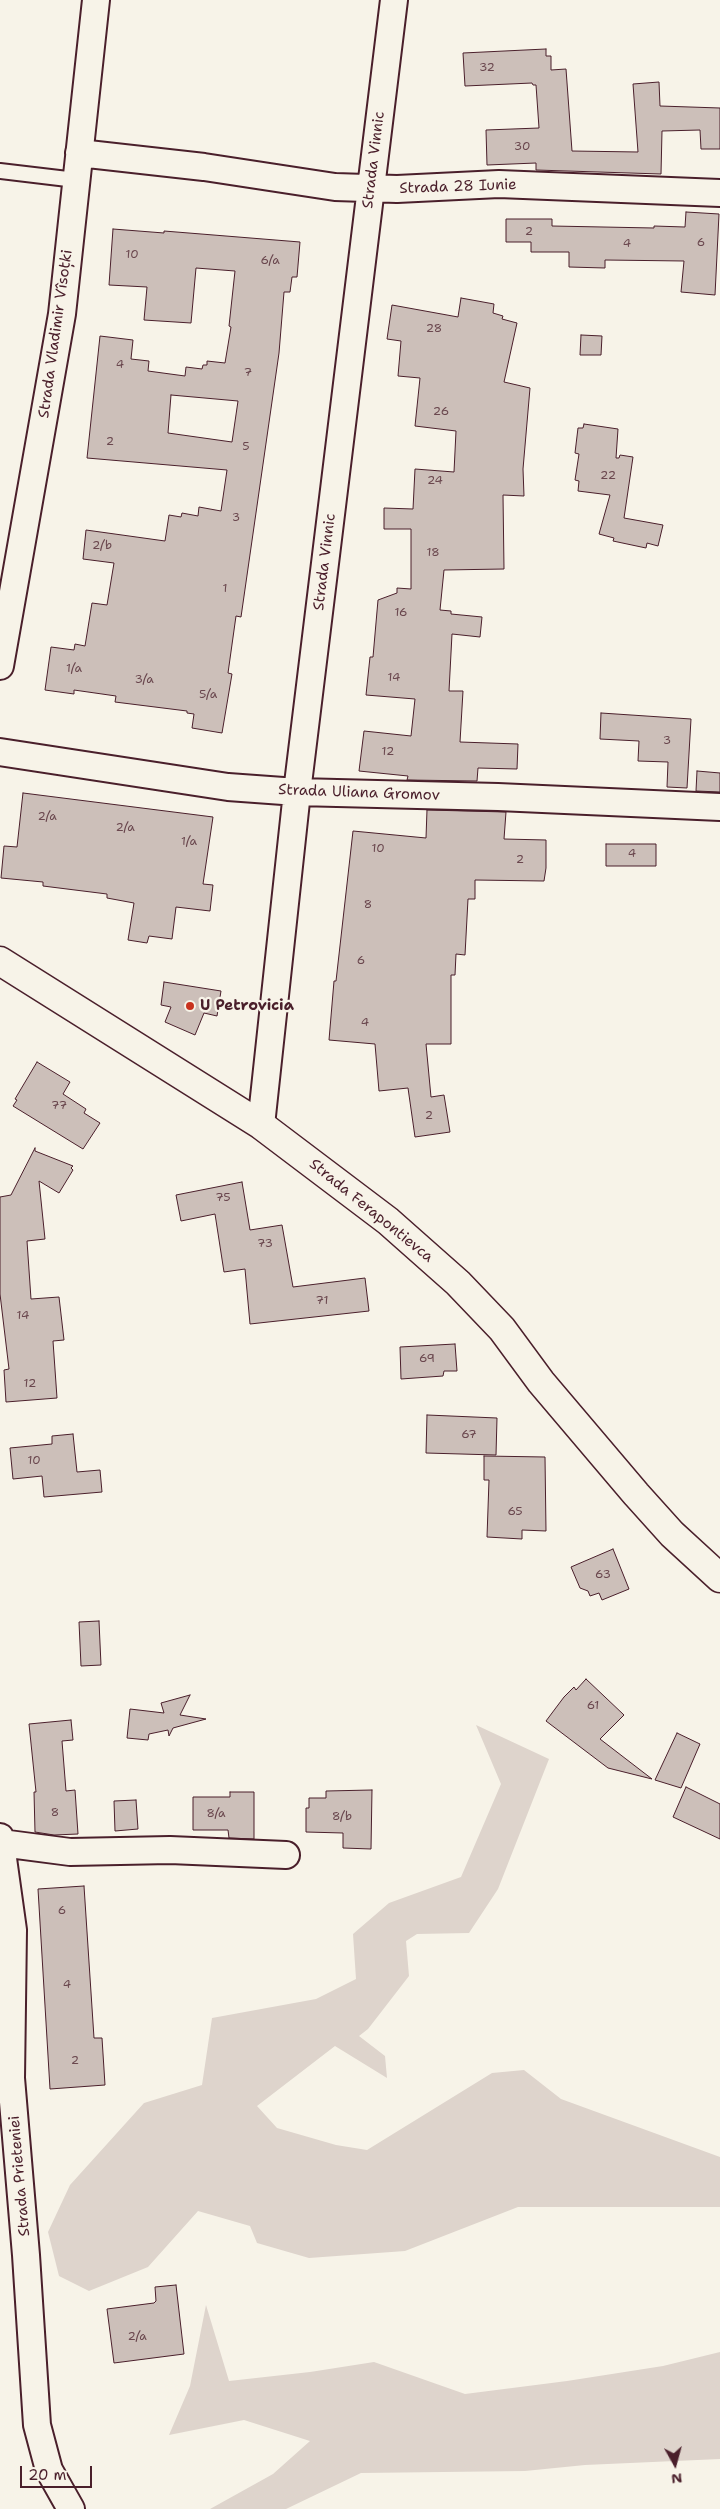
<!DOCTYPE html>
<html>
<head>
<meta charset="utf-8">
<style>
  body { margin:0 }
  #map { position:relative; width:720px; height:2509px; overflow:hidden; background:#f7f3e8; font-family:"Shantell Sans",sans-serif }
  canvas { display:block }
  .north { position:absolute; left:650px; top:2439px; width:50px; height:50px; -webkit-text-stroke:4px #f7f3e8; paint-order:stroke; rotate:173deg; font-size:14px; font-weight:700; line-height:20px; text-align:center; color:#4a1f2b }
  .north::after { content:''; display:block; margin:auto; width:18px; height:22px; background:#4a1f2b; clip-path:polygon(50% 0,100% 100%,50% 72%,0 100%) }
  .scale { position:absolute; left:20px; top:2466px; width:72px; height:22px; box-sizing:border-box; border:2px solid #4a1f2b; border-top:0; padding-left:6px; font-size:15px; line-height:18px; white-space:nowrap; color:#4a1f2b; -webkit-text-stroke:4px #f7f3e8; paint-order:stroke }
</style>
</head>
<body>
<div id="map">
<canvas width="720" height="2509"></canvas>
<div class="north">N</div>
<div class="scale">20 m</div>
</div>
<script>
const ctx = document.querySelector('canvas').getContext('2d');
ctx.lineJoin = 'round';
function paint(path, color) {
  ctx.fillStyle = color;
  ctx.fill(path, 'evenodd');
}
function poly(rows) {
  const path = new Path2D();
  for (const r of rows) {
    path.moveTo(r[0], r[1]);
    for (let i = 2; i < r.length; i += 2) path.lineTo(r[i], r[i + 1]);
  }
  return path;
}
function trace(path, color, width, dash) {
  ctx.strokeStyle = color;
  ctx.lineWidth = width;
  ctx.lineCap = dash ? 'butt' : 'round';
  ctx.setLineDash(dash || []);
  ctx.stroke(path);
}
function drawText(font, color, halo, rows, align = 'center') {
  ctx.font = font + ' "Shantell Sans",sans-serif';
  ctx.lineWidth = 4.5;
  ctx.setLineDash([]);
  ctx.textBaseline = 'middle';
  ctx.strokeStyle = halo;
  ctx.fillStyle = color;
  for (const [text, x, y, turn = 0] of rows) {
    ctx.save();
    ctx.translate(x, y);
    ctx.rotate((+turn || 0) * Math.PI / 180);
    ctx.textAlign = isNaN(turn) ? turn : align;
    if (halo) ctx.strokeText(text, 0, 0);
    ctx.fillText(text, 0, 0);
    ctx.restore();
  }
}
paint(poly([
  [476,1725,549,1759,498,1889,469,1933,417,1934,406,1941,409,1976,368,2029,359,2036,385,2056,387,2078,335,2046,257,2106,277,2128,336,2145,367,2150,492,2073,524,2070,561,2099,720,2157,720,2207,518,2207,405,2251,309,2258,257,2243,250,2226,198,2211,148,2267,89,2291,59,2276,48,2232,70,2185,144,2103,202,2085,212,2018,316,1999,356,1979,353,1934,389,1903,461,1877,501,1784],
  [206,2305,229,2381,310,2372,374,2362,465,2394,567,2381,663,2366,720,2352,720,2459,585,2465,525,2471,361,2473,286,2509,210,2509,273,2474,310,2441,244,2420,169,2435,190,2386]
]), '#ded4cc');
const building = poly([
  [546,49,546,56,551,56,551,70,566,69,572,151,638,152,633,84,659,82,660,106,720,108,720,149,701,149,700,130,662,131,661,174,536,170,536,163,487,165,486,130,539,128,536,85,533,85,532,83,465,86,463,53,546,49],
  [686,212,719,214,715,295,681,292,684,261,605,260,605,268,569,267,569,252,531,252,531,242,506,242,506,219,552,219,552,226,654,228,654,226,685,227,686,212],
  [113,229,164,233,164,231,300,242,297,277,292,277,290,292,284,292,279,353,241,617,236,616,228,673,232,674,222,733,192,728,194,714,187,713,187,711,115,702,116,696,74,690,74,694,45,690,51,647,74,650,75,644,85,646,92,603,107,605,114,563,83,559,86,530,165,541,169,515,181,517,182,513,198,516,199,507,221,511,227,470,87,458,100,336,133,340,131,359,149,361,148,371,185,376,186,367,202,369,203,365,207,365,207,361,225,363,231,327,229,326,235,271,196,268,191,323,144,320,147,287,109,285,113,229],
  [171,395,238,401,232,442,168,433,171,395],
  [461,298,494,304,493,313,503,316,502,319,517,323,504,382,530,388,523,469,524,496,503,495,504,569,444,570,440,610,451,611,451,614,482,617,480,637,452,634,449,691,463,691,460,742,518,744,517,769,478,768,477,781,407,780,408,776,359,771,364,731,411,736,415,699,366,695,370,657,373,657,378,600,397,593,397,588,411,589,411,529,384,529,384,508,413,509,415,469,454,472,456,431,415,426,420,378,398,376,401,341,387,339,392,305,458,317,461,298],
  [581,335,602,336,601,355,580,355,581,335],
  [584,424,618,429,616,458,619,458,620,455,633,457,624,518,663,525,658,546,647,543,646,548,613,541,614,538,599,534,610,495,578,491,579,481,575,480,579,454,575,453,578,428,583,428,584,424],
  [601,713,691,719,687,788,667,787,668,762,638,761,639,741,600,739,601,713],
  [697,771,720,773,720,792,696,791,697,771],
  [23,793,213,817,203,884,213,885,210,911,176,907,172,939,149,936,147,943,128,940,134,903,107,898,107,894,43,886,43,882,1,878,4,846,17,847,23,793],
  [427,810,506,812,504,839,546,840,546,868,544,881,475,880,475,899,468,899,465,955,456,954,455,975,451,975,451,1044,426,1044,431,1097,444,1095,450,1132,415,1137,408,1088,379,1091,375,1044,329,1040,334,981,336,981,353,831,426,838,427,810],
  [606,844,656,844,656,866,606,866,606,844],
  [164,982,221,991,217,1016,204,1013,195,1035,165,1022,171,1007,161,1005,164,982],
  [37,1062,70,1082,63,1094,86,1109,84,1113,100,1123,83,1149,13,1106,17,1100,15,1099,37,1062],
  [35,1148,35,1151,73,1166,71,1168,73,1170,59,1193,39,1181,45,1239,27,1241,31,1299,59,1297,64,1340,53,1341,57,1398,6,1402,4,1370,9,1369,0,1294,0,1197,11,1195,35,1148],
  [242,1182,250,1230,282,1225,293,1287,365,1278,369,1311,250,1324,245,1269,224,1272,215,1214,181,1221,176,1195,242,1182],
  [455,1344,457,1371,444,1371,443,1376,401,1379,400,1347,455,1344],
  [427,1415,497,1418,496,1455,426,1453,427,1415],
  [73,1434,77,1472,100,1470,102,1492,44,1497,42,1476,13,1479,10,1448,52,1444,52,1436,73,1434],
  [484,1456,545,1457,546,1531,522,1530,522,1539,487,1537,489,1480,484,1480,484,1456],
  [613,1549,629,1589,602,1600,599,1593,590,1596,588,1591,580,1588,571,1567,613,1549],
  [99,1621,101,1665,81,1666,79,1622,99,1621],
  [586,1679,624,1715,600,1739,652,1779,608,1768,546,1721,564,1697,574,1687,576,1690,586,1679],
  [190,1695,180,1715,206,1719,173,1728,169,1736,168,1730,149,1734,148,1740,127,1738,130,1709,164,1713,161,1703,190,1695],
  [71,1720,73,1740,62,1741,66,1791,75,1790,78,1834,54,1835,35,1832,34,1792,36,1792,29,1724,71,1720],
  [677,1733,700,1744,681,1788,655,1780,677,1733],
  [686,1787,720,1804,720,1839,673,1817,686,1787],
  [372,1790,371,1849,343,1848,343,1833,306,1832,306,1808,309,1808,309,1798,326,1798,326,1791,372,1790],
  [230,1792,254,1792,254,1839,229,1838,228,1830,193,1830,193,1797,230,1797,230,1792],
  [136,1800,138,1829,115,1831,114,1801,136,1800],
  [84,1886,94,2038,102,2038,105,2085,50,2089,38,1889,84,1886],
  [176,2285,184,2354,114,2363,107,2309,154,2303,156,2301,155,2287,176,2285]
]);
paint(building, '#ccbfb9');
trace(building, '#4a1f2b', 1);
const service = poly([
  [0,171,76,180]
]);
const minor = poly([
  [79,153,204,167,335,187,397,189,499,184,720,193],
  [0,666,62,314,96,0],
  [0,752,228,787,297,792,498,797,720,807],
  [261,1125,297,792,394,0],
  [0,1837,13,1930,11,2078,26,2255,37,2425,49,2470,71,2509],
  [1,1843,70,1852,170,1850,286,1855]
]);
const secondary = poly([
  [0,961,261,1125,388,1221,458,1283,502,1329,541,1382,636,1494,672,1534,720,1578]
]);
trace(service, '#4a1f2b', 18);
trace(minor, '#4a1f2b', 30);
trace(secondary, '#4a1f2b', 31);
trace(service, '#f7f3e8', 14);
trace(minor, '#f7f3e8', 26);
trace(secondary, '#f7f3e8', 28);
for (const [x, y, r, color] of [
  [190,1006,5,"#c8321e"]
]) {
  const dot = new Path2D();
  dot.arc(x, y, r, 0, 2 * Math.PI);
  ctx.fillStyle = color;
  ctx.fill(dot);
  trace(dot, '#f7f3e8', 2);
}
drawText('12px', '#6a474e', null, [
  ["32",487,68],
  ["30",522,147],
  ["2",529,232],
  ["6",701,243],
  ["4",627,244],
  ["10",132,255],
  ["6/a",270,261],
  ["28",434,329],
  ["4",120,365],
  ["7",248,373],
  ["26",441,412],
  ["2",110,442],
  ["5",246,447],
  ["22",608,476],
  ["24",435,481],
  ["3",236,518],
  ["2/b",102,546],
  ["18",433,553],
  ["1",225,589],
  ["16",401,613],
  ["1/a",74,669],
  ["14",394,678],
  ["3/a",144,680],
  ["5/a",208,695],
  ["3",667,741],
  ["12",388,752],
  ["2/a",47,817],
  ["2/a",125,828],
  ["1/a",189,842],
  ["10",378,849],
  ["4",632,854],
  ["2",520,860],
  ["8",368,905],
  ["6",361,961],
  ["4",365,1023],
  ["77",59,1106],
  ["2",429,1116],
  ["75",223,1198],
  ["73",265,1244],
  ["71",322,1301],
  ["14",23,1316],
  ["69",427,1359],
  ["12",30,1384],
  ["67",469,1435],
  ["10",34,1461],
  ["65",515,1512],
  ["63",603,1575],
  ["61",593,1706],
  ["8",55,1813],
  ["8/a",216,1814],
  ["8/b",342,1817],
  ["6",62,1911],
  ["4",67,1985],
  ["2",75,2061],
  ["2/a",137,2337]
]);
drawText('15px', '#4a1f2b', '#f7f3e8', [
  ["Strada Vinnic",374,160,-83],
  ["Strada 28 Iunie",458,187,-2],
  ["Strada Vladimir Vîsoțki",56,334,-82],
  ["Strada Vinnic",325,562,-83],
  ["Strada Uliana Gromov",359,793,2],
  ["Strada Ferapontievca",371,1211,39],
  ["Strada Prieteniei",20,2176,-95]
]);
drawText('bold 15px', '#4a1f2b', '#f7f3e8', [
  ["U Petrovicia",200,1006]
], 'left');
</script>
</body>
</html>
